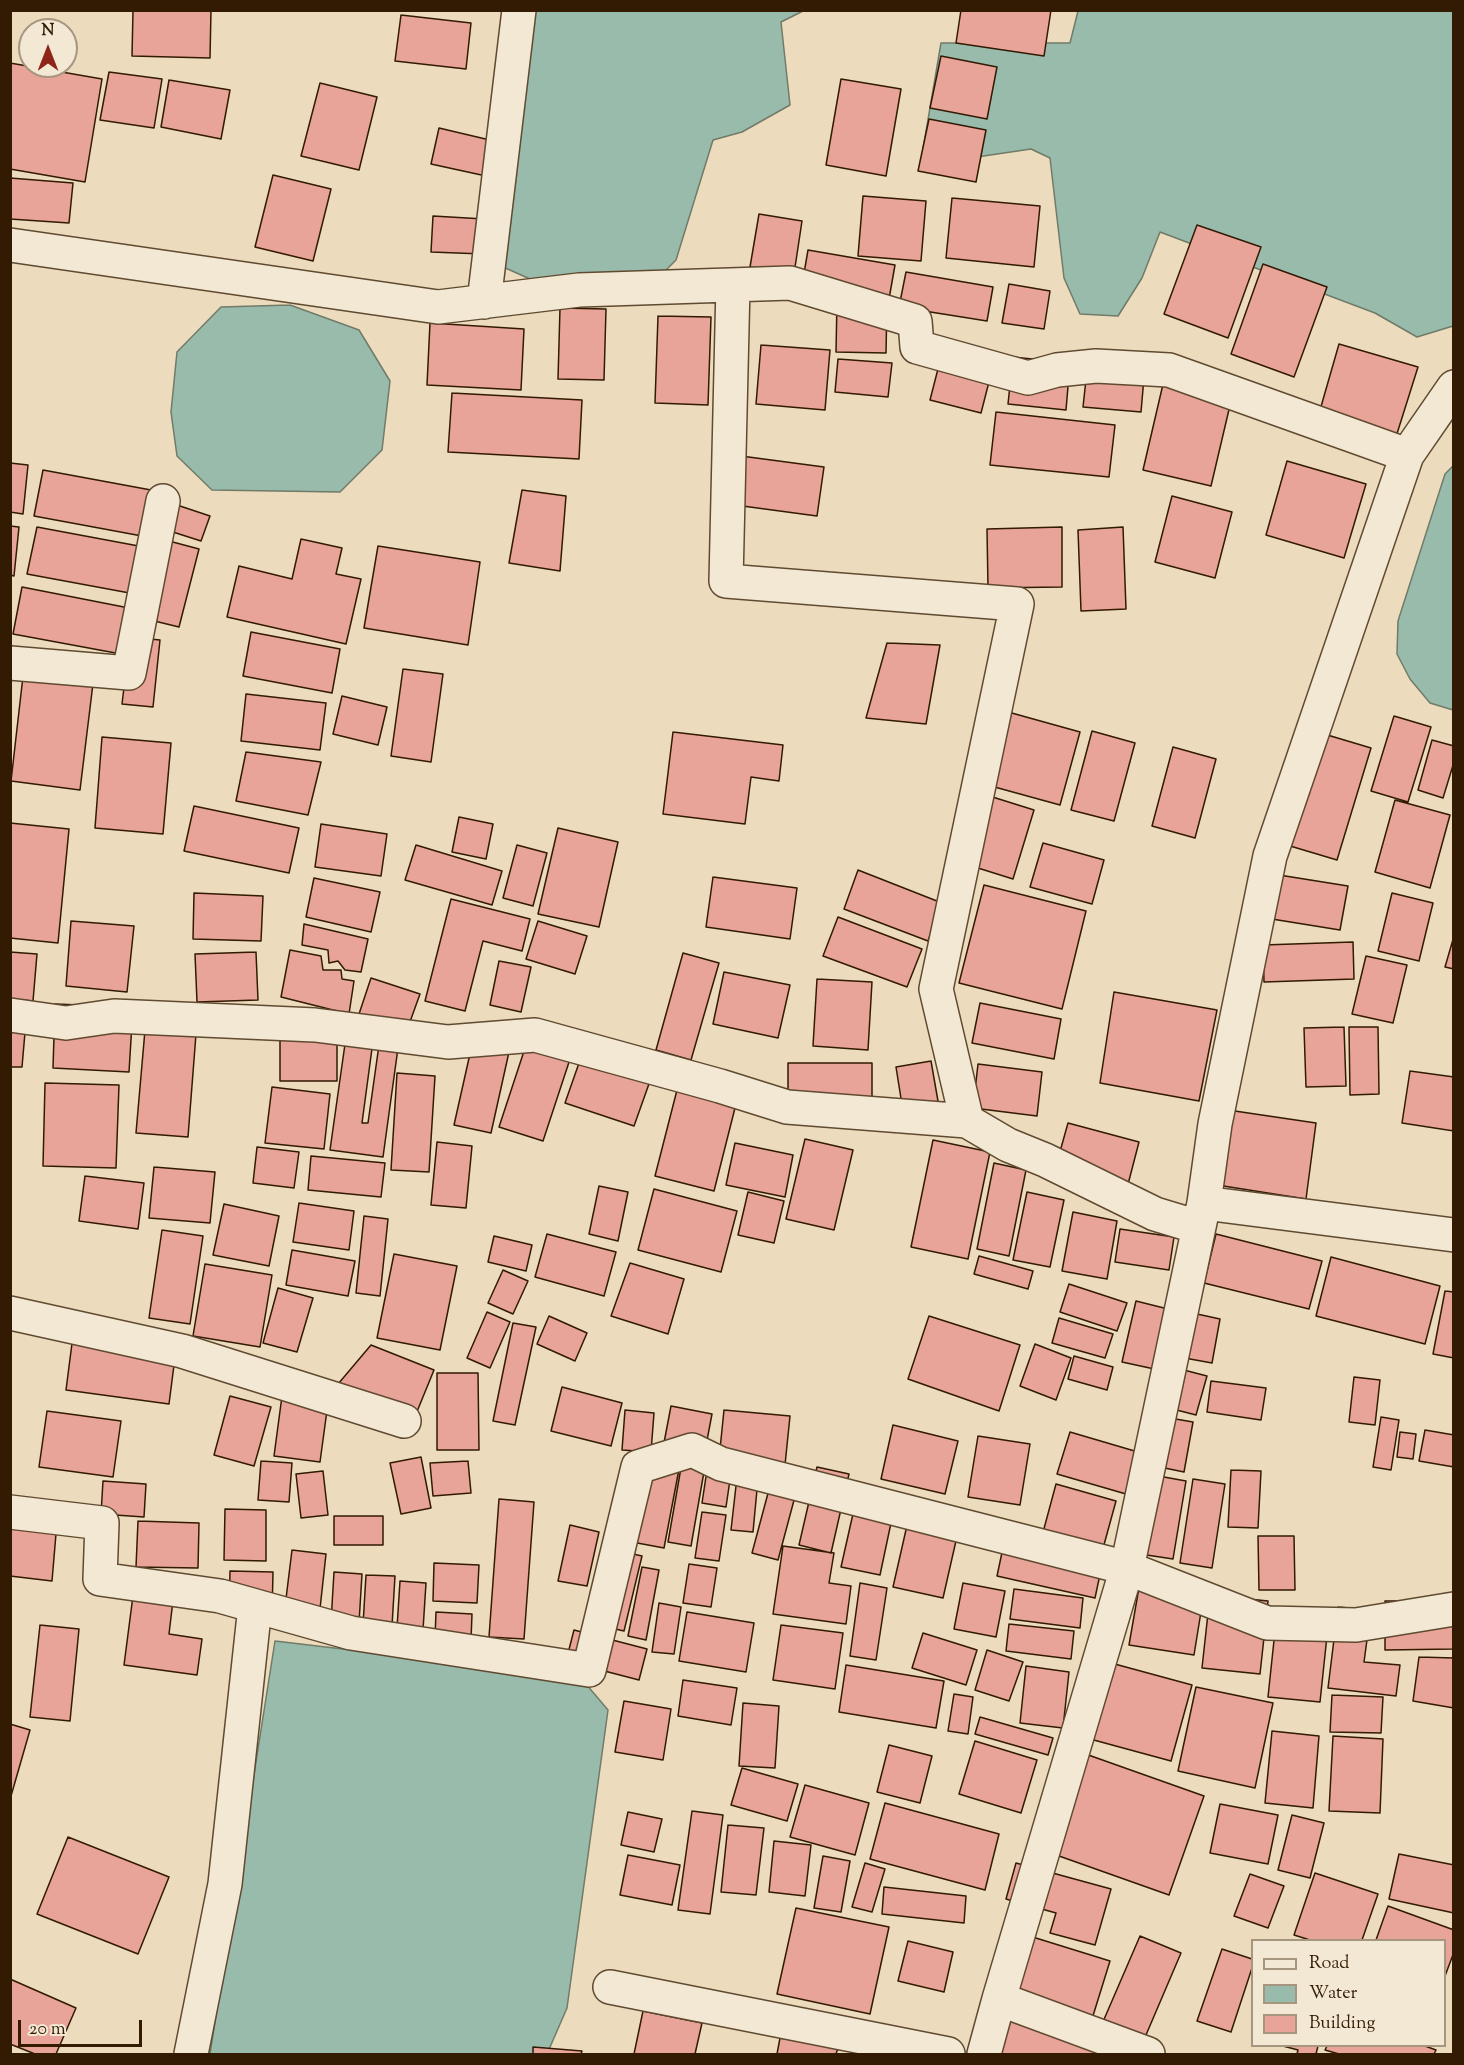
<!DOCTYPE html>
<html>
<head>
<meta charset="utf-8">
<style>
  body { margin:0 }
  #map { position:relative; width:1464px; height:2065px; overflow:hidden; background:#ecdbbc; font-family:"Sorts Mill Goudy",serif }
  canvas { display:block }
  .frame { position:absolute; inset:0; border:12px solid #321a03; pointer-events:none }
  .legend { position:absolute; left:1251px; top:1939px; width:195px; height:108px; box-sizing:border-box; background:#f3e8d3; border:2px solid #a69680; margin:0; padding:8px 10px; list-style:none; font-size:18px; color:#321a03 }
  .legend li { display:flex; align-items:center; gap:12px; height:30px }
  .legend b { width:30px; border:2px solid #a69680 }
  .north { position:absolute; left:18px; top:18px; width:60px; height:60px; box-sizing:border-box; background:#f3e8d3; border:2px solid #a69680; border-radius:50%; rotate:0deg; font-size:16px; font-weight:700; line-height:24px; text-align:center; color:#321a03 }
  .north::after { content:''; display:block; margin:auto; width:21px; height:27px; background:#8f2418; clip-path:polygon(50% 0,100% 100%,50% 72%,0 100%) }
  .scale { position:absolute; left:18px; top:2020px; width:124px; height:27px; box-sizing:border-box; border:3px solid #321a03; border-top:0; padding-left:8px; font-size:18px; line-height:21px; white-space:nowrap; color:#321a03; -webkit-text-stroke:4px #f3e8d3; paint-order:stroke }
</style>
</head>
<body>
<div id="map">
<canvas width="1464" height="2065"></canvas>
<div class="frame"></div>
<ul class="legend">
<li><b style="height:8px;background:#f3e8d3"></b>Road</li>
<li><b style="height:16px;background:#99bbac"></b>Water</li>
<li><b style="height:16px;background:#e8a498"></b>Building</li>
</ul>
<div class="north">N</div>
<div class="scale">20 m</div>
</div>
<script>
const ctx = document.querySelector('canvas').getContext('2d');
ctx.lineJoin = 'round';
function paint(path, color) {
  ctx.fillStyle = color;
  ctx.fill(path, 'evenodd');
}
function poly(rows) {
  const path = new Path2D();
  for (const r of rows) {
    path.moveTo(r[0], r[1]);
    for (let i = 2; i < r.length; i += 2) path.lineTo(r[i], r[i + 1]);
  }
  return path;
}
function trace(path, color, width, dash) {
  ctx.strokeStyle = color;
  ctx.lineWidth = width;
  ctx.lineCap = dash ? 'butt' : 'round';
  ctx.setLineDash(dash || []);
  ctx.stroke(path);
}
const water = poly([
  [534,11,803,11,781,22,790,105,742,132,713,140,676,260,664,272,530,279,501,266,534,11],
  [1078,11,1453,11,1453,326,1417,337,1375,313,1160,232,1142,278,1118,316,1080,314,1064,278,1050,158,1031,149,950,161,923,149,941,43,1070,43,1078,11],
  [290,305,359,330,390,381,382,450,340,492,212,490,177,456,171,412,177,352,221,307,290,305],
  [1453,466,1453,710,1430,703,1410,679,1397,654,1398,621,1445,474,1453,466],
  [275,1641,580,1677,608,1710,567,2008,547,2054,210,2054,275,1641]
]);
paint(water, '#99bbac');
trace(water, '#707b68', 1.5);
const building = poly([
  [133,10,211,10,210,58,132,56,133,10],
  [961,10,1051,10,1044,56,956,43,961,10],
  [401,15,471,23,466,69,395,61,401,15],
  [941,56,997,67,987,119,930,108,941,56],
  [10,63,102,79,85,182,10,169,10,63],
  [109,72,162,79,154,128,100,120,109,72],
  [841,79,901,89,886,176,826,165,841,79],
  [169,80,230,90,221,139,161,127,169,80],
  [320,83,377,97,359,170,301,156,320,83],
  [929,119,986,130,976,182,918,171,929,119],
  [439,128,494,141,486,176,431,164,439,128],
  [273,175,331,189,313,261,255,247,273,175],
  [10,178,73,183,69,223,10,219,10,178],
  [863,196,926,201,921,261,858,256,863,196],
  [952,198,1040,206,1034,267,946,258,952,198],
  [759,214,802,221,794,274,750,267,759,214],
  [433,216,484,219,483,254,431,252,433,216],
  [1197,225,1261,247,1228,338,1164,314,1197,225],
  [808,250,895,265,889,299,802,285,808,250],
  [1263,264,1327,287,1294,377,1231,354,1263,264],
  [906,272,993,287,987,321,899,307,906,272],
  [1009,284,1050,291,1044,329,1002,323,1009,284],
  [837,301,887,302,886,353,836,352,837,301],
  [560,308,606,309,604,380,558,379,560,308],
  [658,316,711,317,708,405,655,403,658,316],
  [430,323,524,329,521,390,427,385,430,323],
  [1339,344,1418,367,1395,440,1318,417,1339,344],
  [761,345,830,350,825,410,756,404,761,345],
  [1013,357,1070,363,1066,410,1008,404,1013,357],
  [838,359,892,363,888,397,835,392,838,359],
  [1088,361,1145,366,1141,412,1083,407,1088,361],
  [939,365,990,378,981,413,930,400,939,365],
  [1167,367,1235,384,1211,486,1143,470,1167,367],
  [452,393,582,400,579,459,448,452,452,393],
  [996,412,1115,425,1109,477,990,465,996,412],
  [741,456,824,467,817,516,735,505,741,456],
  [1287,461,1366,484,1344,558,1266,535,1287,461],
  [10,463,28,465,23,514,10,512,10,463],
  [43,470,151,490,142,536,34,516,43,470],
  [522,490,566,496,560,571,509,563,522,490],
  [1172,496,1232,512,1215,578,1155,562,1172,496],
  [159,499,210,516,201,541,151,525,159,499],
  [10,526,19,527,14,576,10,575,10,526],
  [37,527,144,547,135,594,27,574,37,527],
  [1062,527,1062,587,988,588,987,529,1062,527],
  [1123,527,1126,609,1081,611,1078,530,1123,527],
  [154,537,199,549,179,627,134,616,154,537],
  [301,539,342,548,336,574,361,579,346,644,227,617,239,566,292,579,301,539],
  [378,546,480,562,468,645,364,628,378,546],
  [22,587,129,608,121,654,13,634,22,587],
  [251,632,340,649,332,693,243,676,251,632],
  [130,637,160,640,153,707,122,704,130,637],
  [887,643,940,645,926,724,866,718,887,643],
  [26,650,96,659,80,790,11,781,26,650],
  [403,669,443,674,431,762,391,756,403,669],
  [246,694,326,703,320,750,241,741,246,694],
  [342,696,387,707,378,745,333,734,342,696],
  [1001,710,1080,732,1060,805,980,783,1001,710],
  [1394,716,1431,727,1408,802,1371,791,1394,716],
  [1304,728,1371,748,1337,860,1270,840,1304,728],
  [1092,731,1135,743,1114,821,1071,810,1092,731],
  [673,732,783,745,779,781,751,777,745,824,663,814,673,732],
  [102,737,171,743,163,834,95,828,102,737],
  [1432,740,1454,746,1454,762,1443,798,1418,790,1432,740],
  [1173,747,1216,759,1195,838,1152,826,1173,747],
  [246,752,321,762,308,815,236,801,246,752],
  [983,794,1034,810,1013,879,962,863,983,794],
  [1395,800,1450,815,1430,888,1375,872,1395,800],
  [194,806,299,828,289,873,184,851,194,806],
  [459,817,493,824,486,859,452,852,459,817],
  [10,823,69,829,58,943,10,938,10,823],
  [321,824,387,834,381,876,315,867,321,824],
  [558,828,618,842,599,927,538,914,558,828],
  [1043,843,1104,860,1092,904,1030,887,1043,843],
  [416,845,502,871,492,905,405,880,416,845],
  [517,845,547,853,533,906,503,898,517,845],
  [858,870,942,903,928,941,844,909,858,870],
  [1254,871,1348,886,1340,930,1247,915,1254,871],
  [713,877,797,888,790,939,706,927,713,877],
  [314,878,380,892,371,932,306,917,314,878],
  [984,885,1086,911,1062,1009,959,983,984,885],
  [194,893,263,896,261,941,193,939,194,893],
  [1392,893,1433,903,1419,961,1378,951,1392,893],
  [451,899,530,919,522,951,483,941,465,1011,425,1001,451,899],
  [838,917,922,949,907,987,823,956,838,917],
  [71,921,134,926,127,992,66,986,71,921],
  [538,921,587,936,575,974,526,959,538,921],
  [304,924,368,939,361,972,345,970,338,961,329,963,328,950,302,945,304,924],
  [1454,936,1454,969,1445,967,1454,936],
  [1353,942,1354,979,1264,982,1263,945,1353,942],
  [290,950,321,956,323,970,341,970,342,979,354,981,349,1014,281,997,290,950],
  [10,952,37,954,33,1001,10,999,10,952],
  [256,952,258,1000,197,1002,195,954,256,952],
  [683,953,719,963,691,1060,656,1050,683,953],
  [1366,956,1407,965,1393,1023,1352,1014,1366,956],
  [499,961,531,967,521,1012,490,1005,499,961],
  [724,972,790,985,778,1038,713,1024,724,972],
  [371,978,420,994,407,1030,359,1014,371,978],
  [817,979,872,982,868,1050,813,1046,817,979],
  [1114,992,1217,1010,1199,1101,1100,1083,1114,992],
  [980,1003,1061,1019,1054,1059,972,1043,980,1003],
  [55,1004,133,1007,129,1072,53,1068,55,1004],
  [10,1019,26,1021,22,1067,10,1067,10,1019],
  [476,1027,513,1034,491,1133,454,1125,476,1027],
  [1344,1027,1346,1086,1306,1087,1304,1028,1344,1027],
  [1349,1027,1378,1027,1379,1094,1350,1095,1349,1027],
  [145,1030,196,1034,188,1137,136,1133,145,1030],
  [280,1032,337,1032,337,1081,280,1081,280,1032],
  [346,1037,373,1041,362,1123,368,1123,379,1045,398,1048,383,1157,330,1150,346,1037],
  [528,1039,572,1053,543,1141,499,1127,528,1039],
  [586,1043,655,1067,634,1126,565,1103,586,1043],
  [931,1061,942,1124,906,1130,896,1067,931,1061],
  [788,1063,872,1063,872,1112,788,1112,788,1063],
  [978,1064,1042,1072,1037,1116,973,1108,978,1064],
  [1410,1071,1454,1077,1454,1131,1402,1123,1410,1071],
  [397,1073,435,1076,429,1172,391,1170,397,1073],
  [45,1083,119,1085,116,1168,43,1166,45,1083],
  [272,1087,330,1094,324,1149,265,1143,272,1087],
  [677,1090,736,1104,714,1191,655,1176,677,1090],
  [1228,1110,1316,1123,1306,1199,1217,1185,1228,1110],
  [1068,1123,1139,1142,1126,1192,1054,1173,1068,1123],
  [805,1139,853,1150,834,1230,786,1219,805,1139],
  [933,1140,990,1152,968,1259,911,1247,933,1140],
  [437,1142,472,1146,466,1208,431,1205,437,1142],
  [735,1143,793,1155,785,1197,726,1185,735,1143],
  [257,1147,299,1152,294,1188,253,1183,257,1147],
  [311,1156,385,1163,381,1197,308,1190,311,1156],
  [994,1163,1026,1170,1009,1256,977,1249,994,1163],
  [154,1167,215,1172,210,1223,149,1218,154,1167],
  [85,1176,144,1183,138,1229,79,1221,85,1176],
  [599,1186,628,1192,618,1241,589,1234,599,1186],
  [654,1189,737,1211,721,1272,638,1250,654,1189],
  [748,1192,784,1201,774,1243,738,1235,748,1192],
  [1027,1192,1064,1200,1050,1267,1013,1260,1027,1192],
  [299,1203,354,1211,349,1250,293,1242,299,1203],
  [224,1204,279,1216,269,1266,213,1255,224,1204],
  [1073,1212,1117,1221,1107,1279,1062,1271,1073,1212],
  [364,1216,388,1219,380,1296,356,1293,364,1216],
  [1120,1229,1174,1237,1169,1270,1115,1262,1120,1229],
  [162,1230,203,1236,190,1324,149,1318,162,1230],
  [547,1234,616,1252,604,1296,535,1277,547,1234],
  [1216,1234,1322,1261,1309,1309,1204,1283,1216,1234],
  [494,1236,532,1245,526,1271,488,1262,494,1236],
  [292,1250,355,1261,348,1296,286,1285,292,1250],
  [394,1254,457,1266,440,1350,377,1338,394,1254],
  [979,1256,1033,1271,1028,1289,974,1274,979,1256],
  [1331,1257,1440,1286,1425,1344,1316,1316,1331,1257],
  [630,1263,684,1279,668,1334,611,1316,630,1263],
  [205,1264,272,1275,260,1347,193,1336,205,1264],
  [503,1270,528,1281,513,1314,488,1303,503,1270],
  [1069,1284,1127,1303,1117,1331,1060,1312,1069,1284],
  [278,1288,313,1298,297,1352,263,1343,278,1288],
  [1445,1291,1454,1292,1454,1358,1433,1354,1445,1291],
  [1136,1301,1172,1310,1159,1370,1122,1362,1136,1301],
  [487,1312,510,1322,490,1368,467,1358,487,1312],
  [1188,1312,1220,1319,1212,1363,1179,1357,1188,1312],
  [549,1316,587,1333,575,1361,537,1344,549,1316],
  [929,1316,1020,1345,999,1411,908,1379,929,1316],
  [1059,1318,1113,1334,1105,1358,1052,1343,1059,1318],
  [75,1320,178,1334,169,1404,66,1390,75,1320],
  [513,1323,536,1327,515,1425,493,1421,513,1323],
  [1035,1344,1071,1358,1056,1400,1020,1386,1035,1344],
  [371,1345,434,1370,416,1414,333,1390,371,1345],
  [1074,1356,1113,1367,1107,1390,1068,1379,1074,1356],
  [1176,1368,1207,1376,1196,1415,1165,1407,1176,1368],
  [437,1373,478,1373,479,1450,437,1450,437,1373],
  [1354,1377,1380,1380,1375,1425,1349,1422,1354,1377],
  [1211,1381,1266,1388,1261,1420,1207,1412,1211,1381],
  [562,1387,622,1403,611,1446,551,1431,562,1387],
  [230,1396,271,1407,254,1466,214,1455,230,1396],
  [282,1396,328,1403,320,1462,274,1456,282,1396],
  [671,1406,712,1414,704,1456,663,1448,671,1406],
  [625,1410,654,1413,651,1452,622,1450,625,1410],
  [724,1410,790,1416,785,1465,719,1459,724,1410],
  [47,1411,121,1421,113,1477,39,1467,47,1411],
  [1164,1417,1193,1422,1184,1472,1155,1466,1164,1417],
  [1381,1417,1399,1420,1391,1470,1373,1467,1381,1417],
  [893,1425,958,1441,945,1494,881,1479,893,1425],
  [1425,1430,1454,1435,1454,1467,1419,1461,1425,1430],
  [1070,1432,1138,1452,1126,1494,1057,1474,1070,1432],
  [1400,1432,1416,1434,1413,1459,1397,1457,1400,1432],
  [978,1436,1030,1444,1020,1505,968,1497,978,1436],
  [421,1457,431,1508,401,1514,390,1463,421,1457],
  [647,1458,680,1464,664,1548,632,1542,647,1458],
  [261,1461,292,1463,289,1502,258,1500,261,1461],
  [468,1461,471,1493,433,1496,430,1463,468,1461],
  [682,1462,705,1466,691,1546,668,1542,682,1462],
  [817,1467,849,1474,831,1553,799,1545,817,1467],
  [707,1470,731,1473,726,1507,702,1503,707,1470],
  [1231,1470,1261,1471,1258,1528,1228,1527,1231,1470],
  [323,1471,328,1515,301,1518,296,1474,323,1471],
  [1153,1475,1186,1481,1173,1559,1140,1554,1153,1475],
  [737,1477,758,1479,753,1532,731,1530,737,1477],
  [1193,1479,1225,1484,1212,1568,1180,1563,1193,1479],
  [103,1481,146,1484,144,1517,101,1514,103,1481],
  [771,1482,797,1489,778,1560,752,1553,771,1482],
  [1056,1484,1116,1501,1102,1552,1042,1536,1056,1484],
  [857,1496,895,1504,880,1575,841,1567,857,1496],
  [499,1499,534,1502,524,1639,489,1637,499,1499],
  [225,1509,266,1510,266,1561,224,1560,225,1509],
  [702,1512,726,1515,719,1561,695,1558,702,1512],
  [334,1516,383,1516,383,1545,334,1545,334,1516],
  [10,1517,57,1522,52,1581,10,1576,10,1517],
  [138,1521,199,1523,198,1568,136,1567,138,1521],
  [908,1521,958,1532,943,1598,893,1587,908,1521],
  [570,1525,599,1532,587,1586,558,1581,570,1525],
  [1258,1536,1294,1536,1295,1590,1259,1590,1258,1536],
  [1004,1543,1102,1565,1095,1598,997,1576,1004,1543],
  [783,1546,834,1553,829,1583,851,1586,846,1624,773,1614,783,1546],
  [606,1548,642,1556,624,1631,589,1623,606,1548],
  [292,1550,326,1554,318,1627,283,1623,292,1550],
  [434,1563,479,1565,477,1603,433,1601,434,1563],
  [689,1564,717,1568,711,1607,683,1603,689,1564],
  [642,1567,659,1570,646,1640,628,1636,642,1567],
  [230,1571,273,1572,272,1614,229,1613,230,1571],
  [334,1572,362,1574,359,1623,331,1622,334,1572],
  [366,1575,395,1576,392,1626,363,1625,366,1575],
  [1141,1576,1205,1587,1194,1655,1129,1645,1141,1576],
  [400,1581,426,1583,423,1630,397,1628,400,1581],
  [860,1583,887,1588,876,1660,850,1656,860,1583],
  [963,1583,1005,1591,996,1637,954,1629,963,1583],
  [134,1588,174,1592,169,1634,202,1639,197,1675,124,1665,134,1588],
  [1014,1589,1083,1598,1080,1628,1010,1619,1014,1589],
  [1210,1595,1268,1601,1260,1674,1202,1668,1210,1595],
  [1385,1601,1454,1601,1454,1649,1385,1650,1385,1601],
  [659,1603,681,1607,674,1654,652,1652,659,1603],
  [1338,1607,1371,1610,1364,1662,1400,1665,1396,1696,1328,1688,1338,1607],
  [436,1612,472,1614,471,1640,435,1638,436,1612],
  [687,1612,754,1623,746,1672,679,1661,687,1612],
  [1277,1612,1329,1617,1320,1702,1268,1697,1277,1612],
  [1009,1624,1074,1631,1071,1659,1006,1651,1009,1624],
  [40,1625,79,1629,70,1721,30,1717,40,1625],
  [781,1625,843,1633,835,1689,773,1680,781,1625],
  [574,1630,647,1649,639,1680,566,1661,574,1630],
  [923,1633,977,1650,966,1685,912,1668,923,1633],
  [987,1650,1023,1662,1009,1701,975,1690,987,1650],
  [1419,1657,1454,1658,1454,1708,1413,1701,1419,1657],
  [1111,1663,1192,1685,1171,1761,1090,1739,1111,1663],
  [846,1665,944,1681,936,1728,839,1712,846,1665],
  [1026,1666,1069,1672,1063,1728,1020,1723,1026,1666],
  [683,1680,737,1688,731,1725,678,1716,683,1680],
  [1196,1687,1273,1703,1255,1788,1178,1771,1196,1687],
  [954,1694,973,1697,968,1734,948,1731,954,1694],
  [1332,1695,1383,1697,1381,1733,1330,1732,1332,1695],
  [624,1701,671,1709,663,1760,615,1752,624,1701],
  [743,1703,779,1706,775,1768,739,1766,743,1703],
  [980,1717,1053,1738,1048,1755,975,1734,980,1717],
  [10,1724,30,1730,11,1796,10,1796,10,1724],
  [1272,1731,1319,1736,1313,1808,1265,1803,1272,1731],
  [1333,1736,1383,1739,1380,1813,1329,1811,1333,1736],
  [975,1741,1037,1760,1021,1813,959,1794,975,1741],
  [889,1745,932,1756,920,1803,877,1792,889,1745],
  [1063,1746,1204,1796,1169,1895,1028,1845,1063,1746],
  [742,1768,798,1784,787,1821,731,1805,742,1768],
  [805,1785,869,1803,855,1855,790,1837,805,1785],
  [885,1803,999,1834,985,1890,870,1859,885,1803],
  [1220,1804,1278,1815,1268,1864,1210,1853,1220,1804],
  [692,1811,723,1815,710,1914,678,1910,692,1811],
  [628,1812,662,1819,654,1852,621,1845,628,1812],
  [1292,1815,1324,1823,1310,1878,1278,1870,1292,1815],
  [728,1825,764,1828,756,1895,721,1892,728,1825],
  [68,1837,169,1877,138,1954,37,1914,68,1837],
  [774,1841,811,1845,805,1896,769,1892,774,1841],
  [1399,1854,1454,1865,1454,1913,1389,1899,1399,1854],
  [628,1855,680,1865,672,1905,620,1895,628,1855],
  [823,1856,850,1861,841,1912,814,1908,823,1856],
  [865,1863,885,1869,872,1912,852,1907,865,1863],
  [1016,1863,1111,1889,1095,1945,1050,1933,1056,1913,1006,1899,1016,1863],
  [1315,1873,1378,1894,1362,1940,1310,1940,1294,1935,1315,1873],
  [1250,1874,1284,1886,1268,1928,1234,1916,1250,1874],
  [884,1887,966,1896,964,1923,882,1914,884,1887],
  [1388,1906,1454,1930,1454,1952,1445,1976,1444,1940,1376,1940,1388,1906],
  [796,1908,889,1927,870,2014,777,1994,796,1908],
  [1023,1934,1110,1961,1092,2019,1005,1992,1023,1934],
  [1140,1936,1181,1953,1143,2042,1102,2024,1140,1936],
  [908,1941,953,1952,944,1992,898,1981,908,1941],
  [1222,1949,1252,1959,1252,1968,1231,2032,1197,2021,1222,1949],
  [10,1979,76,2008,56,2054,35,2054,10,2044,10,1979],
  [643,2011,702,2023,695,2054,634,2054,643,2011],
  [1011,2020,1106,2054,999,2054,1011,2020],
  [780,2038,838,2048,836,2054,777,2054,780,2038],
  [1283,2046,1318,2046,1316,2054,1297,2054,1298,2050,1283,2046],
  [1327,2046,1425,2046,1436,2050,1434,2054,1339,2054,1325,2050,1327,2046],
  [533,2047,582,2051,581,2054,533,2054,533,2047]
]);
paint(building, '#e8a498');
trace(building, '#321a03', 1.5);
const minor = poly([
  [10,245,438,307,579,290,790,283,915,321,917,347,1028,378,1057,370,1096,366,1169,370,1407,455],
  [733,285,726,581,1017,604,936,989,967,1121],
  [484,302,519,10],
  [10,663,129,673,163,501],
  [10,1015,66,1023,114,1016,315,1025,448,1042,535,1035,720,1086,787,1107,967,1121,1008,1145,1045,1160,1155,1214,1198,1227],
  [1204,1203,1454,1235],
  [10,1313,182,1351,404,1421],
  [10,1512,102,1523,100,1579,220,1596,351,1633,589,1670,638,1467,692,1450,721,1464,1127,1568,1267,1623,1356,1625,1454,1609],
  [610,1987,948,2054],
  [999,1999,1127,1568,1204,1203,1215,1124,1270,856,1407,455,1454,387],
  [191,2054,225,1884,255,1606],
  [984,2054,999,1999,1148,2054]
]);
trace(minor, '#604a31', 36);
trace(minor, '#f3e8d3', 33);
</script>
</body>
</html>
